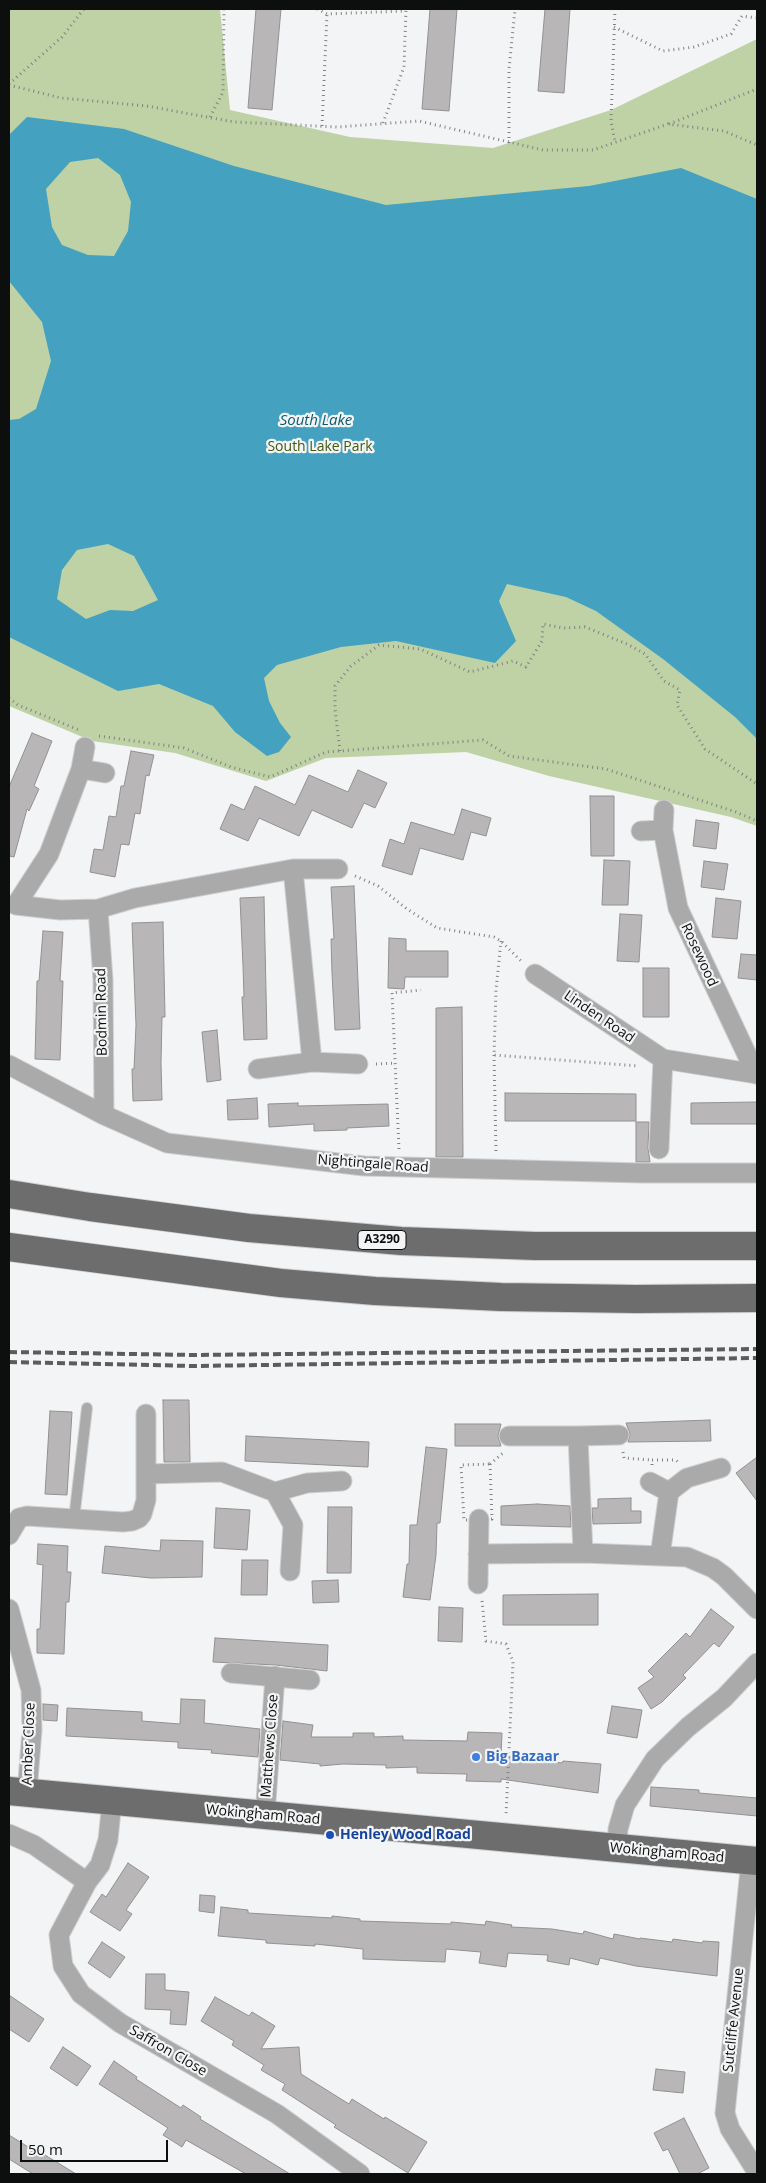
<!DOCTYPE html>
<html>
<head>
<meta charset="utf-8">
<style>
  body { margin:0 }
  #map { position:relative; width:766px; height:2183px; overflow:hidden; background:#f3f4f5; font-family:"Open Sans",sans-serif }
  canvas { display:block }
  .frame { position:absolute; inset:0; border:10px solid #0d0e0e; pointer-events:none }
  .scale { position:absolute; left:20px; top:2140px; width:148px; height:22px; box-sizing:border-box; border:2px solid #0d0e0e; border-top:0; padding-left:6px; font-size:15px; line-height:18px; white-space:nowrap; color:#0d0e0e; -webkit-text-stroke:4px #f3f4f5; paint-order:stroke }
</style>
</head>
<body>
<div id="map">
<canvas width="766" height="2183"></canvas>
<div class="frame"></div>
<div class="scale">50 m</div>
</div>
<script>
const ctx = document.querySelector('canvas').getContext('2d');
ctx.lineJoin = 'round';
function paint(path, color) {
  ctx.fillStyle = color;
  ctx.fill(path, 'evenodd');
}
function poly(rows) {
  const path = new Path2D();
  for (const r of rows) {
    path.moveTo(r[0], r[1]);
    for (let i = 2; i < r.length; i += 2) path.lineTo(r[i], r[i + 1]);
  }
  return path;
}
function trace(path, color, width, dash) {
  ctx.strokeStyle = color;
  ctx.lineWidth = width;
  ctx.lineCap = dash ? 'butt' : 'round';
  ctx.setLineDash(dash || []);
  ctx.stroke(path);
}
function drawText(font, color, halo, rows, align = 'center') {
  ctx.font = font + ' "Open Sans",sans-serif';
  ctx.lineWidth = 4.5;
  ctx.setLineDash([]);
  ctx.textBaseline = 'middle';
  ctx.strokeStyle = halo;
  ctx.fillStyle = color;
  for (const [text, x, y, turn = 0] of rows) {
    ctx.save();
    ctx.translate(x, y);
    ctx.rotate((+turn || 0) * Math.PI / 180);
    ctx.textAlign = isNaN(turn) ? turn : align;
    if (halo) ctx.strokeText(text, 0, 0);
    ctx.fillText(text, 0, 0);
    ctx.restore();
  }
}
paint(poly([
  [9,9,220,9,230,110,350,137,493,148,611,110,757,39,757,826,731,817,549,776,466,752,326,758,266,781,175,753,92,741,9,706]
]), '#bed2a6');
paint(poly([
  [27,117,124,129,234,166,386,205,589,186,681,168,757,199,757,739,735,717,663,659,596,611,566,597,507,584,499,601,516,641,495,663,396,641,341,647,277,665,264,678,269,701,280,723,291,737,279,752,267,756,235,732,213,706,159,684,118,691,9,637,9,420,19,419,36,409,51,361,42,322,9,281,9,135],
  [98,158,120,175,131,202,128,231,114,256,88,255,62,245,52,227,46,189,70,162],
  [108,544,134,556,158,600,133,611,110,610,86,619,57,599,62,570,77,550]
]), '#44a1bf');
const building = poly([
  [256,9,281,9,272,110,248,108,256,9],
  [430,9,457,9,449,111,422,109,430,9],
  [545,9,570,9,564,93,538,91,545,9],
  [32,733,52,741,34,786,39,789,29,811,27,809,14,857,9,856,9,787,32,733],
  [131,751,154,755,149,776,146,775,140,814,135,813,129,845,121,844,115,877,90,872,94,849,103,850,109,816,116,817,121,786,124,786,131,751],
  [358,770,387,783,375,808,364,803,352,828,312,810,299,836,259,818,248,841,220,829,231,804,244,810,255,786,295,805,309,775,348,792,358,770],
  [590,796,614,796,614,856,591,856,590,796],
  [462,809,491,818,486,836,471,832,463,860,420,848,412,875,382,866,390,839,404,844,411,822,454,835,462,809],
  [696,820,719,823,716,849,693,846,696,820],
  [604,860,630,861,628,905,602,905,604,860],
  [704,861,728,864,724,890,701,887,704,861],
  [354,886,360,1029,335,1030,332,973,331,939,334,939,331,887,354,886],
  [264,897,267,1039,244,1040,242,997,244,997,243,966,240,898,264,897],
  [716,898,741,901,737,939,712,937,716,898],
  [620,914,642,915,639,962,617,961,620,914],
  [163,922,165,1017,162,1017,161,1063,162,1100,133,1101,132,1069,134,1069,136,1025,132,923,163,922],
  [43,931,63,932,60,981,63,981,60,1060,35,1059,37,981,39,981,43,931],
  [389,938,406,939,406,951,448,951,448,977,405,977,404,989,388,988,389,938],
  [741,954,757,955,757,980,738,978,741,954],
  [643,968,669,968,669,1017,643,1017,643,968],
  [462,1007,463,1157,436,1157,436,1008,462,1007],
  [217,1030,221,1080,207,1082,202,1032,217,1030],
  [505,1093,636,1094,636,1121,505,1121,505,1093],
  [257,1098,258,1119,228,1120,227,1100,257,1098],
  [757,1102,757,1124,691,1124,691,1103,757,1102],
  [298,1103,298,1106,388,1104,389,1126,347,1128,347,1130,314,1131,314,1124,269,1127,268,1104,298,1103],
  [636,1122,649,1122,648,1148,650,1162,636,1162,636,1122],
  [163,1400,189,1400,190,1462,164,1462,163,1400],
  [50,1411,72,1412,67,1495,45,1494,50,1411],
  [710,1420,711,1441,628,1442,630,1434,626,1423,710,1420],
  [455,1424,501,1424,498,1436,501,1446,455,1446,455,1424],
  [246,1436,369,1442,368,1467,245,1461,246,1436],
  [426,1447,447,1449,440,1523,437,1523,436,1555,430,1600,403,1597,407,1564,409,1564,410,1525,417,1525,426,1447],
  [757,1457,757,1501,736,1473,757,1457],
  [631,1498,631,1511,641,1511,641,1523,593,1524,592,1508,598,1508,598,1499,631,1498],
  [537,1504,570,1506,571,1527,501,1525,501,1506,537,1504],
  [328,1507,352,1507,351,1573,327,1573,328,1507],
  [216,1508,250,1510,247,1550,214,1548,216,1508],
  [161,1540,203,1541,202,1577,151,1578,102,1573,105,1546,160,1551,161,1540],
  [38,1544,68,1546,67,1572,71,1572,69,1602,66,1602,64,1654,37,1653,37,1629,40,1629,43,1565,37,1564,38,1544],
  [242,1560,268,1560,267,1595,241,1595,242,1560],
  [338,1580,339,1602,313,1603,312,1581,338,1580],
  [598,1594,598,1625,503,1625,503,1595,598,1594],
  [439,1607,463,1608,462,1642,438,1641,439,1607],
  [711,1609,734,1627,719,1647,714,1643,683,1675,686,1678,662,1702,651,1709,638,1688,654,1677,648,1671,686,1633,690,1637,711,1609],
  [215,1638,328,1645,327,1671,276,1665,213,1662,215,1638],
  [181,1699,205,1700,204,1723,260,1729,258,1757,211,1753,212,1750,178,1748,178,1742,66,1736,67,1708,142,1712,142,1721,180,1724,181,1699],
  [43,1704,58,1705,57,1721,43,1720,43,1704],
  [612,1706,642,1710,637,1738,607,1733,612,1706],
  [283,1721,313,1725,311,1737,353,1737,353,1733,374,1733,374,1737,403,1736,403,1740,467,1741,468,1732,502,1733,501,1755,562,1763,563,1761,601,1764,598,1793,501,1779,501,1782,466,1781,467,1774,417,1773,417,1767,386,1768,386,1765,343,1764,320,1766,320,1764,280,1760,283,1721],
  [651,1787,699,1790,699,1793,757,1798,757,1816,650,1806,651,1787],
  [128,1863,149,1877,126,1910,132,1914,120,1931,90,1912,102,1894,106,1897,128,1863],
  [200,1895,215,1896,214,1913,199,1911,200,1895],
  [221,1907,248,1910,248,1913,332,1918,332,1916,360,1919,360,1921,451,1924,451,1922,485,1925,486,1921,512,1925,511,1927,552,1929,583,1934,584,1931,613,1939,614,1934,640,1939,640,1938,672,1942,673,1939,702,1943,703,1941,719,1942,717,1976,636,1966,600,1958,598,1965,570,1958,569,1965,547,1961,548,1955,508,1953,506,1967,479,1963,481,1952,446,1949,445,1962,363,1959,363,1949,315,1944,315,1946,266,1943,266,1940,218,1936,221,1907],
  [102,1942,125,1957,110,1978,88,1963,102,1942],
  [146,1974,165,1974,165,1990,189,1992,186,2025,170,2024,171,2010,145,2009,146,1974],
  [9,1995,44,2019,29,2042,9,2029,9,1995],
  [215,1997,249,2016,252,2012,275,2026,261,2049,299,2047,301,2074,349,2104,352,2099,384,2119,385,2117,427,2142,408,2173,334,2127,336,2125,282,2090,285,2084,261,2070,264,2065,232,2045,234,2041,201,2021,215,1997],
  [63,2047,91,2066,77,2086,50,2068,63,2047],
  [114,2061,137,2077,136,2079,181,2108,183,2105,201,2117,200,2119,290,2174,246,2174,186,2140,182,2147,163,2135,168,2128,99,2084,114,2061],
  [656,2069,685,2072,683,2093,653,2090,656,2069],
  [684,2118,709,2168,697,2174,680,2174,668,2149,663,2151,654,2133,684,2118],
  [9,2135,41,2155,45,2155,76,2174,33,2174,9,2159,9,2135]
]);
paint(building, '#b8b6b7');
trace(building, '#929091', 1);
const service = poly([
  [74,1519,87,1408]
]);
const minor = poly([
  [85,747,81,769,49,854,16,905,60,910,98,909],
  [81,769,105,773],
  [664,810,663,830,678,908,756,1074],
  [641,831,663,830],
  [535,974,663,1059,757,1074],
  [312,1062,358,1064],
  [9,1065,104,1115,167,1143,364,1166,641,1173,757,1173],
  [258,1069,312,1062,293,869],
  [104,1115,103,980,98,909,135,898,293,869,338,869],
  [659,1149,663,1059],
  [509,1436,578,1436],
  [146,1474,222,1472,275,1492,293,1525,290,1571],
  [650,1482,669,1492],
  [275,1492,307,1483,342,1481],
  [9,1535,19,1518,27,1516,123,1522,132,1521,139,1518,142,1514,146,1500,146,1414],
  [583,1553,578,1436,619,1435],
  [478,1554,583,1553,687,1557,713,1568,724,1576,757,1609],
  [660,1556,669,1492,687,1478,721,1468],
  [478,1584,479,1519],
  [9,1609,31,1690,32,1730,27,1793],
  [231,1673,310,1680],
  [112,1801,108,1840,100,1865,87,1882,59,1935,63,1966,81,1994,120,2023,277,2114,360,2174],
  [265,1815,275,1676],
  [9,1834,34,1845,87,1882],
  [617,1849,618,1829,625,1805,655,1759,688,1727,724,1698,757,1663],
  [751,1860,725,2113,730,2129,757,2172]
]);
const primary = poly([
  [9,1194,90,1207,249,1228,401,1241,535,1246,757,1246],
  [9,1247,281,1283,375,1291,501,1297,636,1299,757,1298],
  [9,1791,757,1861]
]);
trace(service, '#cecfd0', 12);
trace(minor, '#cecfd0', 21);
trace(primary, '#cecfd0', 30);
trace(poly([
  [317,9,327,14,405,11],
  [615,9,611,121,615,142],
  [614,27,663,51,694,47,731,34,742,16,757,18],
  [9,84,62,37,84,9],
  [9,85,61,98,147,106,234,122,337,127,419,121,543,150,593,150,668,124,724,131,757,145],
  [210,117,223,92,224,9],
  [383,123,404,67,406,9],
  [669,124,757,89],
  [322,126,327,14],
  [509,143,509,69,515,9],
  [9,698,18,705,79,730],
  [99,736,184,748,231,767,270,777,326,752,483,740,509,756,606,769,736,812,757,821],
  [340,751,335,709,335,686,351,666,379,645,420,649,470,672,513,661,526,667,542,641,543,624,563,628,585,627,627,644,645,654,664,681,680,690,677,705,705,749,757,784],
  [355,876,378,886,407,909,437,928,494,937,501,941,522,962],
  [501,941,496,990,494,1055,639,1066],
  [494,1055,496,1151],
  [376,1064,396,1063],
  [399,1149,392,993,421,990],
  [623,1452,624,1458,652,1460],
  [490,1464,492,1519,464,1520,461,1465,490,1464],
  [490,1464,503,1453],
  [652,1465,652,1460,676,1460,678,1462],
  [482,1601,486,1641,506,1644,513,1662,506,1816]
]), '#818282', 3, [1, 4]);
trace(service, '#abaaaa', 10);
trace(minor, '#abaaaa', 19);
trace(primary, '#6e6d6d', 28);
trace(poly([
  [9,1352,193,1355,757,1349],
  [9,1362,194,1366,757,1358]
]), '#5b5c5c', 4, [8, 4]);
for (const [x, y, r, color] of [
  [476,1757,5,"#3f7fe0"],
  [330,1835,5,"#1a4fb4"]
]) {
  const dot = new Path2D();
  dot.arc(x, y, r, 0, 2 * Math.PI);
  ctx.fillStyle = color;
  ctx.fill(dot);
  trace(dot, '#f3f4f5', 2);
}
for (const [x, y, w] of [
  [382,1240,48]
]) {
  const box = new Path2D();
  box.roundRect(x - w / 2, y - 9.5, w, 19, 4);
  ctx.fillStyle = '#f3f4f5';
  ctx.fill(box);
  trace(box, '#0d0e0e', 1);
}
drawText('bold 12px', '#0d0e0e', null, [
  ["A3290",382,1240]
]);
drawText('14px', '#405a11', '#f3f4f5', [
  ["South Lake Park",320,447]
]);
drawText('14px', '#0d0e0e', '#f3f4f5', [
  ["Rosewood",699,955,65],
  ["Bodmin Road",102,1012,-91],
  ["Linden Road",599,1017,34],
  ["Nightingale Road",373,1164,4],
  ["Amber Close",29,1744,-88],
  ["Matthews Close",270,1746,-86],
  ["Wokingham Road",263,1815,5],
  ["Wokingham Road",667,1853,5],
  ["Sutcliffe Avenue",734,2020,-84],
  ["Saffron Close",168,2051,30]
]);
drawText('bold 14px', '#366cbe', '#f3f4f5', [
  ["Big Bazaar",486,1757]
], 'left');
drawText('bold 14px', '#164399', '#f3f4f5', [
  ["Henley Wood Road",340,1835]
], 'left');
drawText('italic 15px', '#0b5a6e', '#f3f4f5', [
  ["South Lake",316,421]
]);
</script>
</body>
</html>
